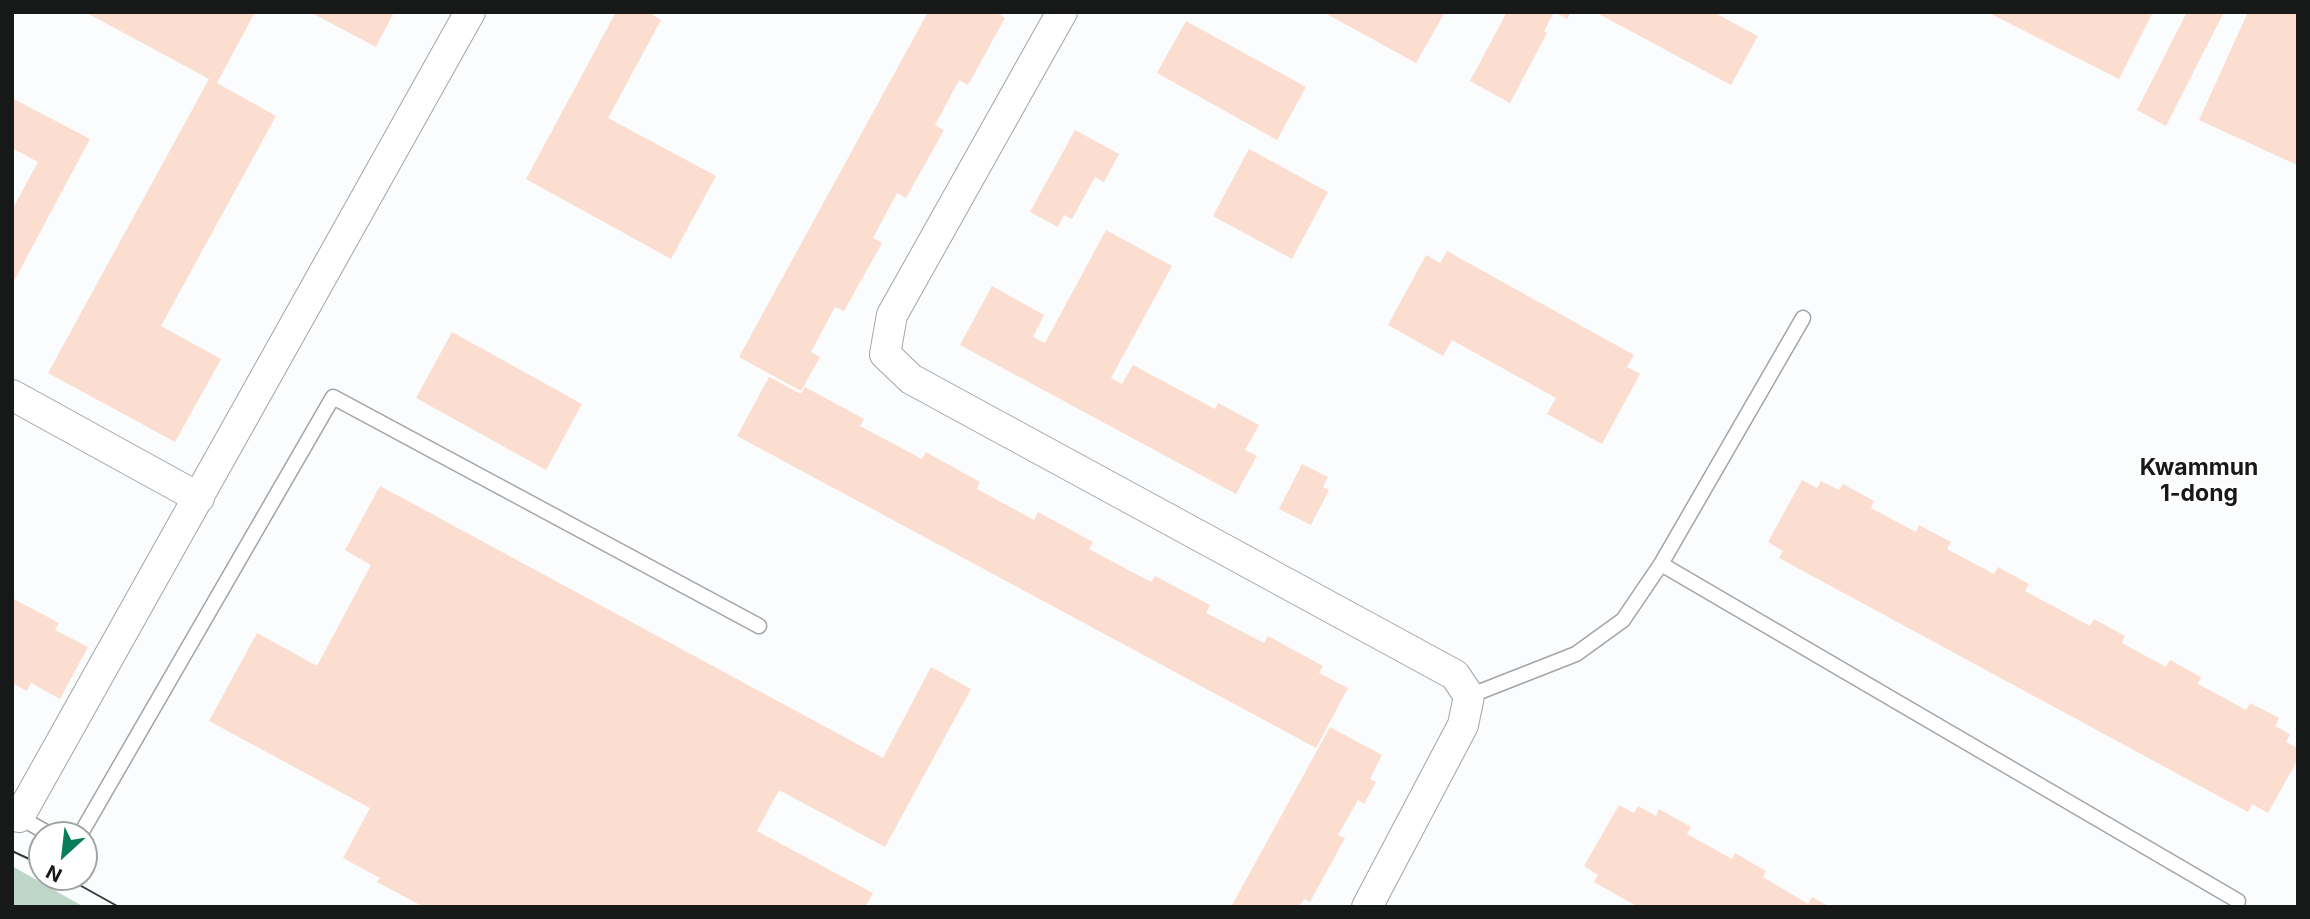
<!DOCTYPE html>
<html>
<head>
<meta charset="utf-8">
<style>
  body { margin:0 }
  #map { position:relative; width:2310px; height:919px; overflow:hidden; background:#fafcfd; font-family:Inter,sans-serif }
  canvas { display:block }
  .frame { position:absolute; inset:0; border:14px solid #171818; pointer-events:none }
  .north { position:absolute; left:28px; top:821px; width:70px; height:70px; box-sizing:border-box; background:#fff; border:2px solid #a2a3a3; border-radius:50%; rotate:207deg; font-size:19px; font-weight:700; line-height:28px; text-align:center; color:#171818 }
  .north::after { content:''; display:block; margin:auto; width:24px; height:32px; background:#097c59; clip-path:polygon(50% 0,100% 100%,50% 72%,0 100%) }
</style>
</head>
<body>
<div id="map">
<canvas width="2310" height="919"></canvas>
<div class="frame"></div>
<div class="north">N</div>
</div>
<script>
const ctx = document.querySelector('canvas').getContext('2d');
ctx.lineJoin = 'round';
function paint(path, color) {
  ctx.fillStyle = color;
  ctx.fill(path, 'evenodd');
}
function poly(rows) {
  const path = new Path2D();
  for (const r of rows) {
    path.moveTo(r[0], r[1]);
    for (let i = 2; i < r.length; i += 2) path.lineTo(r[i], r[i + 1]);
  }
  return path;
}
function trace(path, color, width, dash) {
  ctx.strokeStyle = color;
  ctx.lineWidth = width;
  ctx.lineCap = dash ? 'butt' : 'round';
  ctx.setLineDash(dash || []);
  ctx.stroke(path);
}
function drawText(font, color, halo, rows, align = 'center') {
  ctx.font = font + ' Inter,sans-serif';
  ctx.lineWidth = 5;
  ctx.setLineDash([]);
  ctx.textBaseline = 'middle';
  ctx.strokeStyle = halo;
  ctx.fillStyle = color;
  for (const [text, x, y, turn = 0] of rows) {
    ctx.save();
    ctx.translate(x, y);
    ctx.rotate((+turn || 0) * Math.PI / 180);
    ctx.textAlign = isNaN(turn) ? turn : align;
    if (halo) ctx.strokeText(text, 0, 0);
    ctx.fillText(text, 0, 0);
    ctx.restore();
  }
}
paint(poly([
  [12,866,84,907,12,907]
]), '#bfd7c9');
paint(poly([
  [85,12,255,12,217,83,276,116,161,326,221,359,175,442,48,373,209,79],
  [310,12,394,12,376,47],
  [616,12,648,12,661,20,608,118,716,176,671,259,526,179],
  [928,12,996,12,1005,18,968,85,959,80,935,125,944,130,906,198,897,193,873,238,882,243,844,311,835,307,811,352,820,357,801,391,739,357],
  [1323,12,1445,12,1416,63],
  [1507,12,1554,12,1544,31,1547,33,1510,103,1470,81],
  [1555,12,1571,12,1567,19],
  [1595,12,1713,12,1758,36,1731,85],
  [1987,12,2153,12,2119,79],
  [2187,12,2224,12,2166,126,2137,110],
  [2248,12,2298,12,2297,165,2199,120],
  [1186,21,1306,87,1277,140,1157,73],
  [12,98,90,139,12,285,12,210,38,162,12,148],
  [1075,130,1119,154,1104,182,1095,177,1072,219,1064,215,1058,227,1030,212],
  [1249,149,1328,192,1292,259,1213,216],
  [1106,230,1172,266,1111,378,1122,384,1133,365,1215,409,1218,403,1259,425,1245,450,1257,456,1236,494,960,345,992,286,1044,315,1033,337,1045,343],
  [1447,251,1634,355,1627,367,1640,374,1602,444,1547,414,1556,398,1452,340,1443,356,1388,325,1426,255,1440,263],
  [452,332,582,404,546,470,416,398],
  [769,377,801,394,805,387,864,419,860,426,922,459,926,452,980,482,977,489,1034,520,1038,512,1093,542,1089,549,1151,582,1155,576,1210,605,1206,613,1264,643,1268,636,1323,666,1319,673,1348,688,1316,748,737,436],
  [1302,464,1328,477,1323,487,1329,490,1311,525,1279,509],
  [1802,480,1817,488,1821,481,1839,490,1843,484,1874,501,1871,508,1916,532,1919,525,1951,542,1947,549,1994,574,1998,567,2029,584,2025,591,2090,626,2094,619,2125,636,2122,643,2166,667,2170,660,2201,677,2198,684,2246,710,2250,703,2279,718,2275,726,2290,734,2286,742,2298,748,2298,759,2268,813,2252,804,2248,812,1779,558,1783,551,1768,542],
  [380,486,883,758,931,667,971,689,885,847,779,790,757,831,873,893,865,907,424,907,377,882,380,878,343,858,370,808,209,721,257,633,317,666,371,565,345,550],
  [12,598,59,623,55,630,88,647,60,699,31,683,27,691,12,683],
  [1330,727,1382,755,1370,779,1376,782,1364,804,1358,800,1338,835,1345,838,1310,902,1304,899,1299,907,1231,907],
  [1619,805,1634,813,1638,806,1656,816,1659,809,1691,827,1687,834,1732,859,1735,853,1766,871,1763,877,1808,904,1812,897,1830,907,1638,907,1594,882,1598,875,1584,866]
]), '#fcded0');
const service = poly([
  [1661,564,2238,901],
  [1469,696,1576,654,1623,620,1661,564,1803,318],
  [19,817,51,835],
  [80,835,333,397,759,626]
]);
const minor = poly([
  [1062,12,892,315,885,354,911,379,1455,675,1469,696,1463,725,1367,907],
  [12,395,199,498],
  [12,813,19,817,470,12]
]);
trace(service, '#a3a4a6', 17);
trace(minor, '#a3a4a6', 32);
trace(service, '#fff', 14);
trace(minor, '#fff', 30);
trace(poly([
  [12,851,42,865],
  [65,877,119,907]
]), '#383939', 2);
drawText('bold 23px', '#171818', '#fff', [
  ["Kwammun",2199,468],
  ["1-dong",2199,494]
]);
</script>
</body>
</html>
